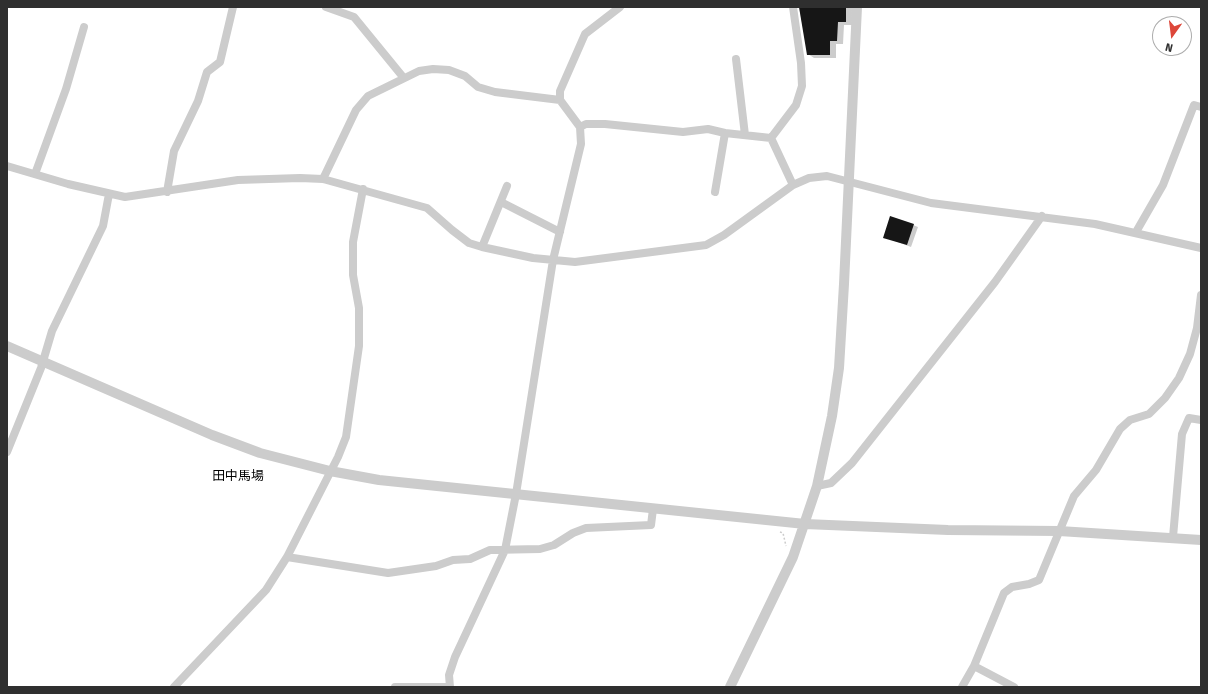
<!DOCTYPE html>
<html>
<head>
<meta charset="utf-8">
<style>
  body { margin:0 }
  #map { position:relative; width:1208px; height:694px; overflow:hidden; background:#fff; font-family:"Fira Sans",sans-serif }
  canvas { display:block }
  .frame { position:absolute; inset:0; border:8px solid #2f2f2f; pointer-events:none }
  .north { position:absolute; left:1152px; top:16px; width:40px; height:40px; box-sizing:border-box; background:#fff; border:1px solid #acacac; border-radius:50%; rotate:194deg; font-size:11px; font-weight:700; line-height:16px; text-align:center; color:#2f2f2f }
  .north::after { content:''; display:block; margin:auto; width:14px; height:18px; background:#dd473a; clip-path:polygon(50% 0,100% 100%,50% 72%,0 100%) }
</style>
</head>
<body>
<div id="map">
<canvas width="1208" height="694"></canvas>
<div class="frame"></div>
<div class="north">N</div>
</div>
<script>
const ctx = document.querySelector('canvas').getContext('2d');
ctx.lineJoin = 'round';
function paint(path, color) {
  ctx.fillStyle = color;
  ctx.fill(path, 'evenodd');
}
function poly(rows) {
  const path = new Path2D();
  for (const r of rows) {
    path.moveTo(r[0], r[1]);
    for (let i = 2; i < r.length; i += 2) path.lineTo(r[i], r[i + 1]);
  }
  return path;
}
function trace(path, color, width, dash) {
  ctx.strokeStyle = color;
  ctx.lineWidth = width;
  ctx.lineCap = dash ? 'butt' : 'round';
  ctx.setLineDash(dash || []);
  ctx.stroke(path);
}
function drawText(font, color, halo, rows, align = 'center') {
  ctx.font = font + ' "Fira Sans","Noto Sans JP",sans-serif';
  ctx.lineWidth = 4;
  ctx.setLineDash([]);
  ctx.textBaseline = 'middle';
  ctx.strokeStyle = halo;
  ctx.fillStyle = color;
  for (const [text, x, y, turn = 0] of rows) {
    ctx.save();
    ctx.translate(x, y);
    ctx.rotate((+turn || 0) * Math.PI / 180);
    ctx.textAlign = isNaN(turn) ? turn : align;
    if (halo) ctx.strokeText(text, 0, 0);
    ctx.fillText(text, 0, 0);
    ctx.restore();
  }
}
paint(poly([
  [799,7,852,7,852,25,844,25,843,44,836,44,836,58,814,58,808,54],
  [913,225,918,227,911,247,884,237]
]), '#0003');
paint(poly([
  [799,7,846,7,846,22,838,22,837,41,830,41,830,55,807,55],
  [890,216,914,224,907,245,883,238]
]), '#161616');
trace(poly([
  [780,532,783,533,786,546]
]), '#ccc', 1.5, [2, 2]);
trace(poly([
  [326,7,354,17,403,77],
  [736,59,745,135],
  [580,127,586,124,605,124,683,132,708,129,725,133,771,138,793,185],
  [771,138,796,105,802,86,801,63,793,7],
  [7,166,68,184,125,197,238,180,300,178,323,179,427,208,452,230,469,243,482,247,533,258,575,262,706,245,724,235,793,185,809,178,827,176,931,203,1095,224,1201,248],
  [35,174,66,89,84,27],
  [323,179,356,110,368,96,419,71,433,69,449,70,465,76,478,87,495,92,560,100],
  [167,192,174,151,198,101,207,72,220,62,233,7],
  [715,192,725,133],
  [501,202,560,232],
  [1136,232,1163,185,1194,105,1201,107],
  [482,247,507,186],
  [7,452,41,368,52,331,103,226,109,194],
  [817,486,831,483,852,463,995,282,1042,216],
  [1173,537,1182,434,1189,418,1201,420],
  [287,557,388,573,436,566,453,560,470,559,490,550,540,549,554,545,573,533,586,528,651,525,653,509],
  [974,666,1014,687],
  [174,687,266,590,287,557,338,457,346,437,359,346,359,308,353,275,353,242,363,189],
  [395,687,450,687],
  [450,687,449,675,455,657,505,550,516,494,553,260,581,144,580,127,560,100,560,91,585,34,620,7],
  [962,687,974,666,1004,593,1012,587,1029,584,1039,580,1074,496,1096,470,1120,429,1130,420,1149,414,1165,398,1179,378,1190,354,1197,328,1201,295]
]), '#ccc', 8);
trace(poly([
  [7,346,212,435,260,453,330,471,379,480,805,524,948,530,1059,531,1201,540],
  [730,687,793,557,817,486,832,416,839,368,844,284,857,7]
]), '#ccc', 10);
drawText('13px', '#000', '#fff', [
  ["田中馬場",238,476]
]);
</script>
</body>
</html>
